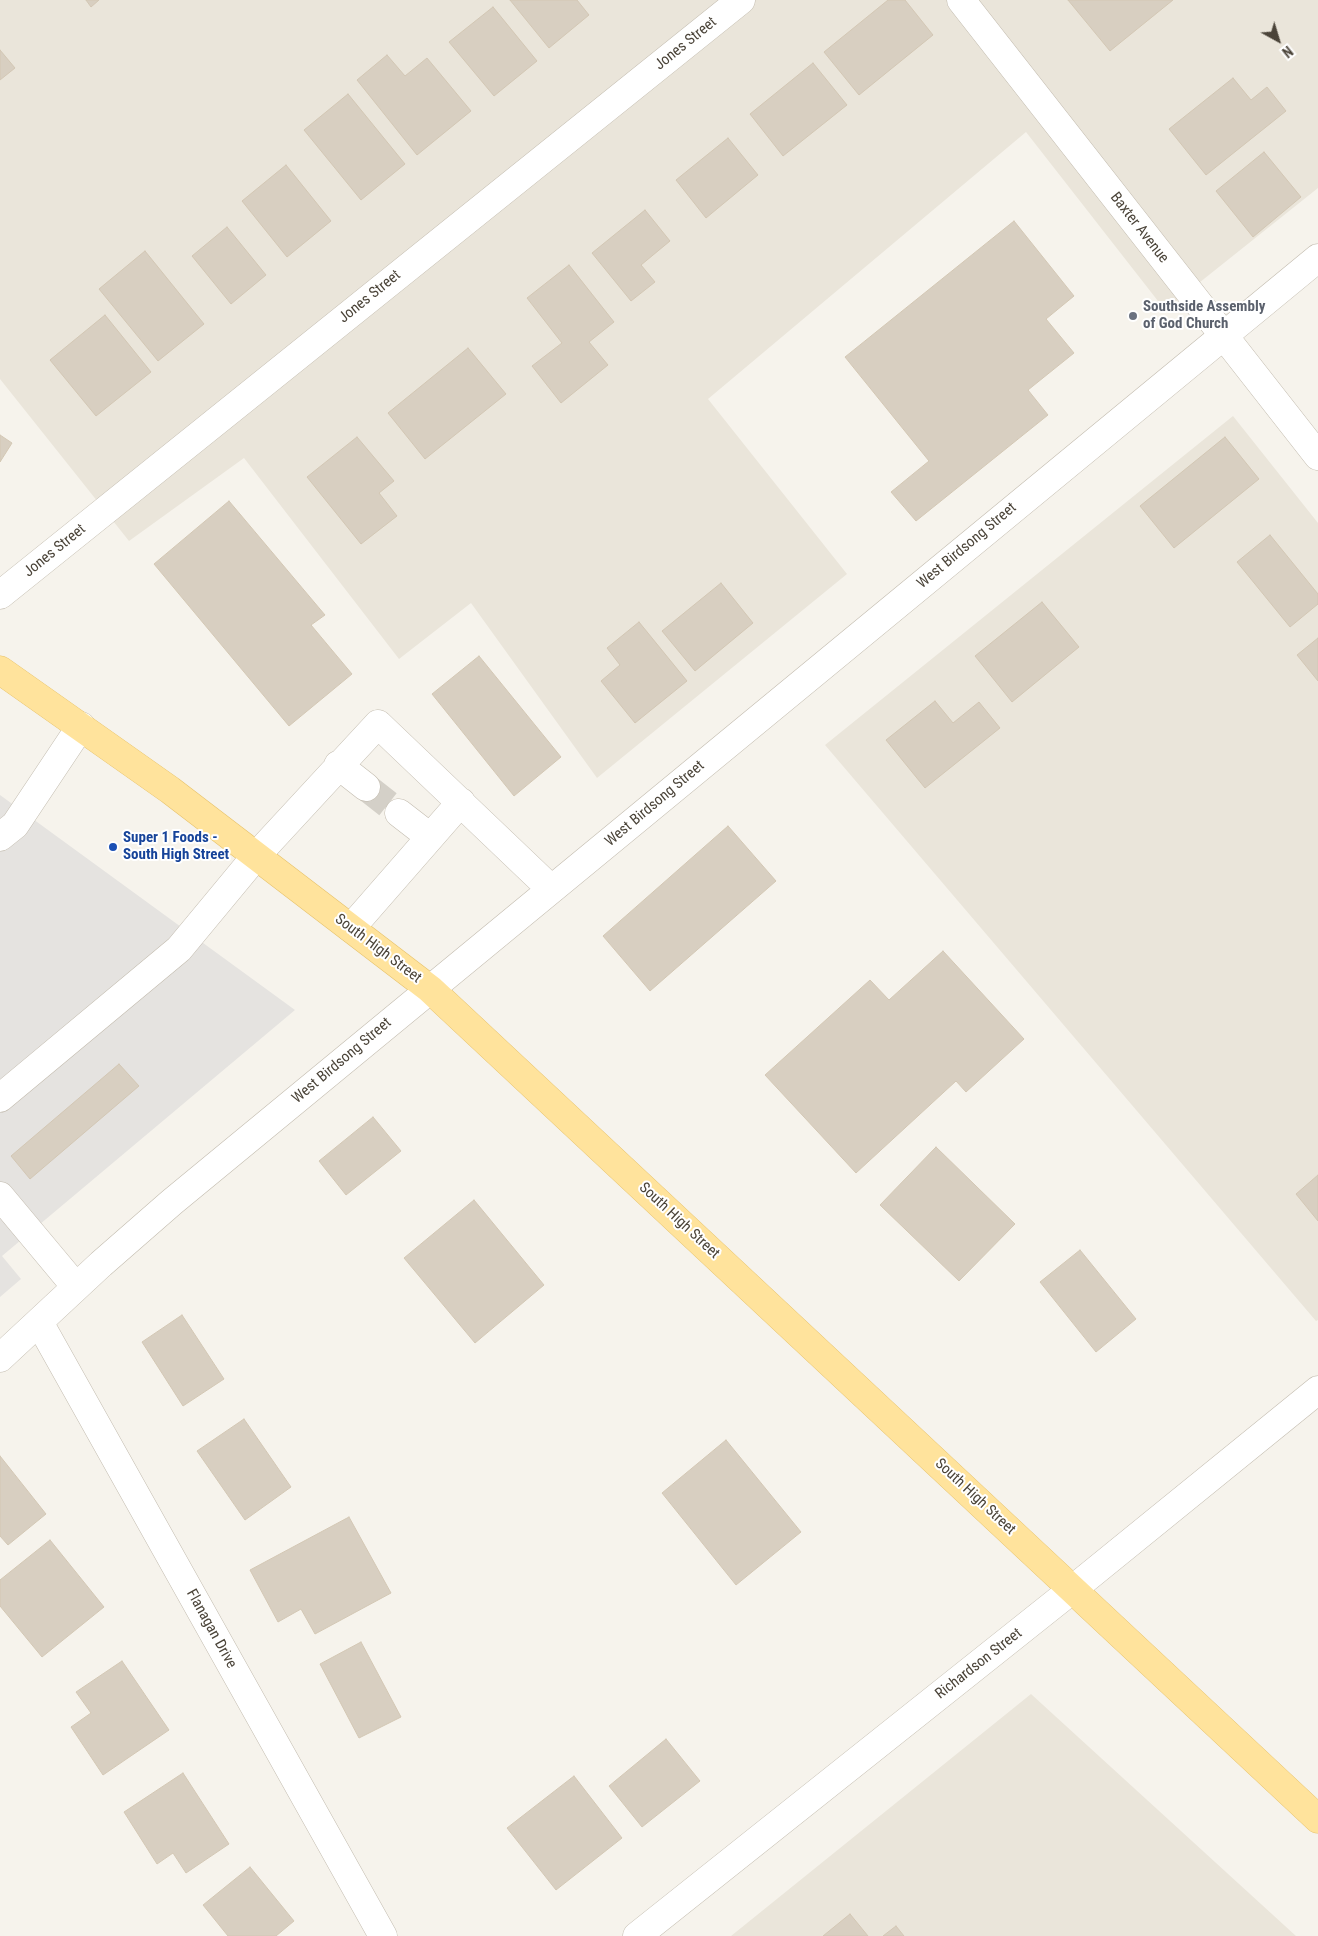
<!DOCTYPE html>
<html>
<head>
<meta charset="utf-8">
<style>
  body { margin:0 }
  #map { position:relative; width:1318px; height:1936px; overflow:hidden; background:#f6f3ec; font-family:"Roboto Condensed",sans-serif }
  canvas { display:block }
  .north { position:absolute; left:1253px; top:15px; width:50px; height:50px; -webkit-text-stroke:4px #fff; paint-order:stroke; rotate:141deg; font-size:14px; font-weight:700; line-height:20px; text-align:center; color:#4b4439 }
  .north::after { content:''; display:block; margin:auto; width:18px; height:22px; background:#4b4439; clip-path:polygon(50% 0,100% 100%,50% 72%,0 100%) }
</style>
</head>
<body>
<div id="map">
<canvas width="1318" height="1936"></canvas>
<div class="north">N</div>
</div>
<script>
const ctx = document.querySelector('canvas').getContext('2d');
ctx.lineJoin = 'round';
function paint(path, color) {
  ctx.fillStyle = color;
  ctx.fill(path, 'evenodd');
}
function poly(rows) {
  const path = new Path2D();
  for (const r of rows) {
    path.moveTo(r[0], r[1]);
    for (let i = 2; i < r.length; i += 2) path.lineTo(r[i], r[i + 1]);
  }
  return path;
}
function trace(path, color, width, dash) {
  ctx.strokeStyle = color;
  ctx.lineWidth = width;
  ctx.lineCap = dash ? 'butt' : 'round';
  ctx.setLineDash(dash || []);
  ctx.stroke(path);
}
function drawText(font, color, halo, rows, align = 'center') {
  ctx.font = font + ' "Roboto Condensed",sans-serif';
  ctx.lineWidth = 4;
  ctx.setLineDash([]);
  ctx.textBaseline = 'middle';
  ctx.strokeStyle = halo;
  ctx.fillStyle = color;
  for (const [text, x, y, turn = 0] of rows) {
    ctx.save();
    ctx.translate(x, y);
    ctx.rotate((+turn || 0) * Math.PI / 180);
    ctx.textAlign = isNaN(turn) ? turn : align;
    if (halo) ctx.strokeText(text, 0, 0);
    ctx.fillText(text, 0, 0);
    ctx.restore();
  }
}
paint(poly([
  [0,0,1318,0,1318,188,1165,310,1026,132,708,399,847,574,597,778,471,603,399,659,244,458,129,541,0,379],
  [1233,416,1318,523,1318,1320,1316,1321,825,745],
  [1031,1694,1296,1936,731,1936]
]), '#eae5da');
paint(poly([
  [0,795,295,1010,2,1256,21,1279,0,1297]
]), '#e5e3e0');
const building = poly([
  [86,0,99,0,91,7,86,0],
  [510,0,577,0,589,15,549,48,510,0],
  [888,0,905,0,933,35,859,95,824,52,888,0],
  [1068,0,1173,0,1110,51,1068,0],
  [493,7,537,61,494,96,449,42,493,7],
  [0,50,15,68,0,80,0,50],
  [387,55,405,76,427,58,471,111,417,155,357,80,387,55],
  [813,63,847,105,783,156,750,114,813,63],
  [1233,78,1251,100,1267,87,1286,111,1206,175,1169,129,1233,78],
  [348,94,405,164,361,200,304,130,348,94],
  [728,138,758,175,706,218,676,180,728,138],
  [1264,152,1301,197,1253,237,1216,191,1264,152],
  [286,165,331,221,287,257,242,201,286,165],
  [645,210,670,241,641,265,655,282,631,301,592,253,645,210],
  [1014,221,1074,296,1046,319,1074,353,1028,390,1048,415,916,521,891,492,929,461,845,357,1014,221],
  [227,227,266,275,231,304,192,256,227,227],
  [145,251,204,324,158,361,99,289,145,251],
  [569,265,614,322,589,342,608,365,561,403,532,366,562,343,527,298,569,265],
  [105,315,151,372,96,416,50,360,105,315],
  [468,348,506,394,425,459,388,413,468,348],
  [0,435,12,443,0,462,0,435],
  [357,437,394,481,379,493,397,516,361,544,307,477,357,437],
  [1225,437,1259,479,1174,548,1140,506,1225,437],
  [229,501,325,615,311,625,352,674,289,726,154,564,229,501],
  [1270,535,1318,594,1318,604,1290,627,1237,562,1270,535],
  [721,583,753,623,695,671,662,631,721,583],
  [1042,602,1079,647,1012,702,975,656,1042,602],
  [639,622,687,681,635,723,601,681,620,665,607,648,639,622],
  [1318,638,1318,681,1297,655,1318,638],
  [479,656,561,757,514,796,432,694,479,656],
  [935,701,953,723,979,702,1000,728,925,788,886,740,935,701],
  [728,826,776,881,650,991,603,936,728,826],
  [943,951,1024,1039,966,1092,956,1081,856,1173,765,1075,870,980,889,1000,943,951],
  [119,1064,139,1086,30,1179,11,1156,119,1064],
  [373,1117,401,1151,346,1195,319,1161,373,1117],
  [936,1147,1015,1224,959,1281,880,1205,936,1147],
  [1318,1175,1318,1221,1296,1194,1318,1175],
  [474,1200,544,1285,475,1343,404,1258,474,1200],
  [1080,1250,1136,1319,1096,1352,1040,1282,1080,1250],
  [182,1315,224,1379,183,1406,142,1342,182,1315],
  [244,1419,291,1487,245,1520,197,1451,244,1419],
  [726,1440,801,1532,736,1585,662,1493,726,1440],
  [0,1456,46,1514,8,1545,0,1536,0,1456],
  [349,1517,391,1593,315,1634,301,1609,278,1622,250,1570,349,1517],
  [50,1540,104,1607,42,1657,0,1606,0,1580,50,1540],
  [361,1642,401,1717,359,1738,320,1664,361,1642],
  [122,1661,169,1730,103,1775,71,1727,91,1713,76,1692,122,1661],
  [666,1739,700,1781,642,1827,609,1786,666,1739],
  [183,1773,229,1844,186,1873,173,1853,157,1864,124,1812,183,1773],
  [574,1776,622,1838,556,1890,507,1828,574,1776],
  [250,1867,294,1921,276,1936,228,1936,203,1905,250,1867],
  [850,1914,868,1936,823,1936,850,1914],
  [896,1926,904,1936,883,1936,896,1926]
]);
paint(building, '#d8cfc1');
trace(building, '#d3c7b4', 1);
trace(poly([
  [366,787,399,813]
]), '#d4d0c8', 28, [28, 14]);
const minor = poly([
  [961,0,1318,456],
  [0,595,741,0],
  [338,765,366,787],
  [399,813,430,837],
  [0,837,15,825,81,726],
  [351,928,461,802],
  [0,1098,179,949,256,856,378,724,551,889],
  [0,1196,76,1287],
  [39,1322,383,1936],
  [0,1358,101,1264,172,1202,1318,258],
  [637,1936,1073,1589,1318,1390]
]);
const major = poly([
  [0,670,170,790,430,989,1318,1819]
]);
trace(minor, '#c2bbae', 29);
trace(major, '#e6c16a', 29);
trace(minor, '#fff', 28);
trace(major, '#ffe39c', 28);
for (const [x, y, r, color] of [
  [1133,316,5,"#6b7280"],
  [113,847,5,"#1a4fb4"]
]) {
  const dot = new Path2D();
  dot.arc(x, y, r, 0, 2 * Math.PI);
  ctx.fillStyle = color;
  ctx.fill(dot);
  trace(dot, '#fff', 2);
}
drawText('15px', '#4b4439', '#fff', [
  ["Jones Street",686,44,-39],
  ["Baxter Avenue",1139,228,52],
  ["Jones Street",370,297,-39],
  ["West Birdsong Street",967,546,-40],
  ["Jones Street",55,551,-39],
  ["West Birdsong Street",655,804,-40],
  ["South High Street",378,949,37],
  ["West Birdsong Street",342,1061,-40],
  ["South High Street",679,1221,43],
  ["South High Street",975,1497,43],
  ["Flanagan Drive",211,1629,61],
  ["Richardson Street",979,1664,-38]
]);
drawText('bold 15px', '#5b616d', '#fff', [
  ["Southside Assembly",1143,307],
  ["of God Church",1143,324]
], 'left');
drawText('bold 15px', '#164399', '#fff', [
  ["Super 1 Foods -",123,838],
  ["South High Street",123,855]
], 'left');
</script>
</body>
</html>
